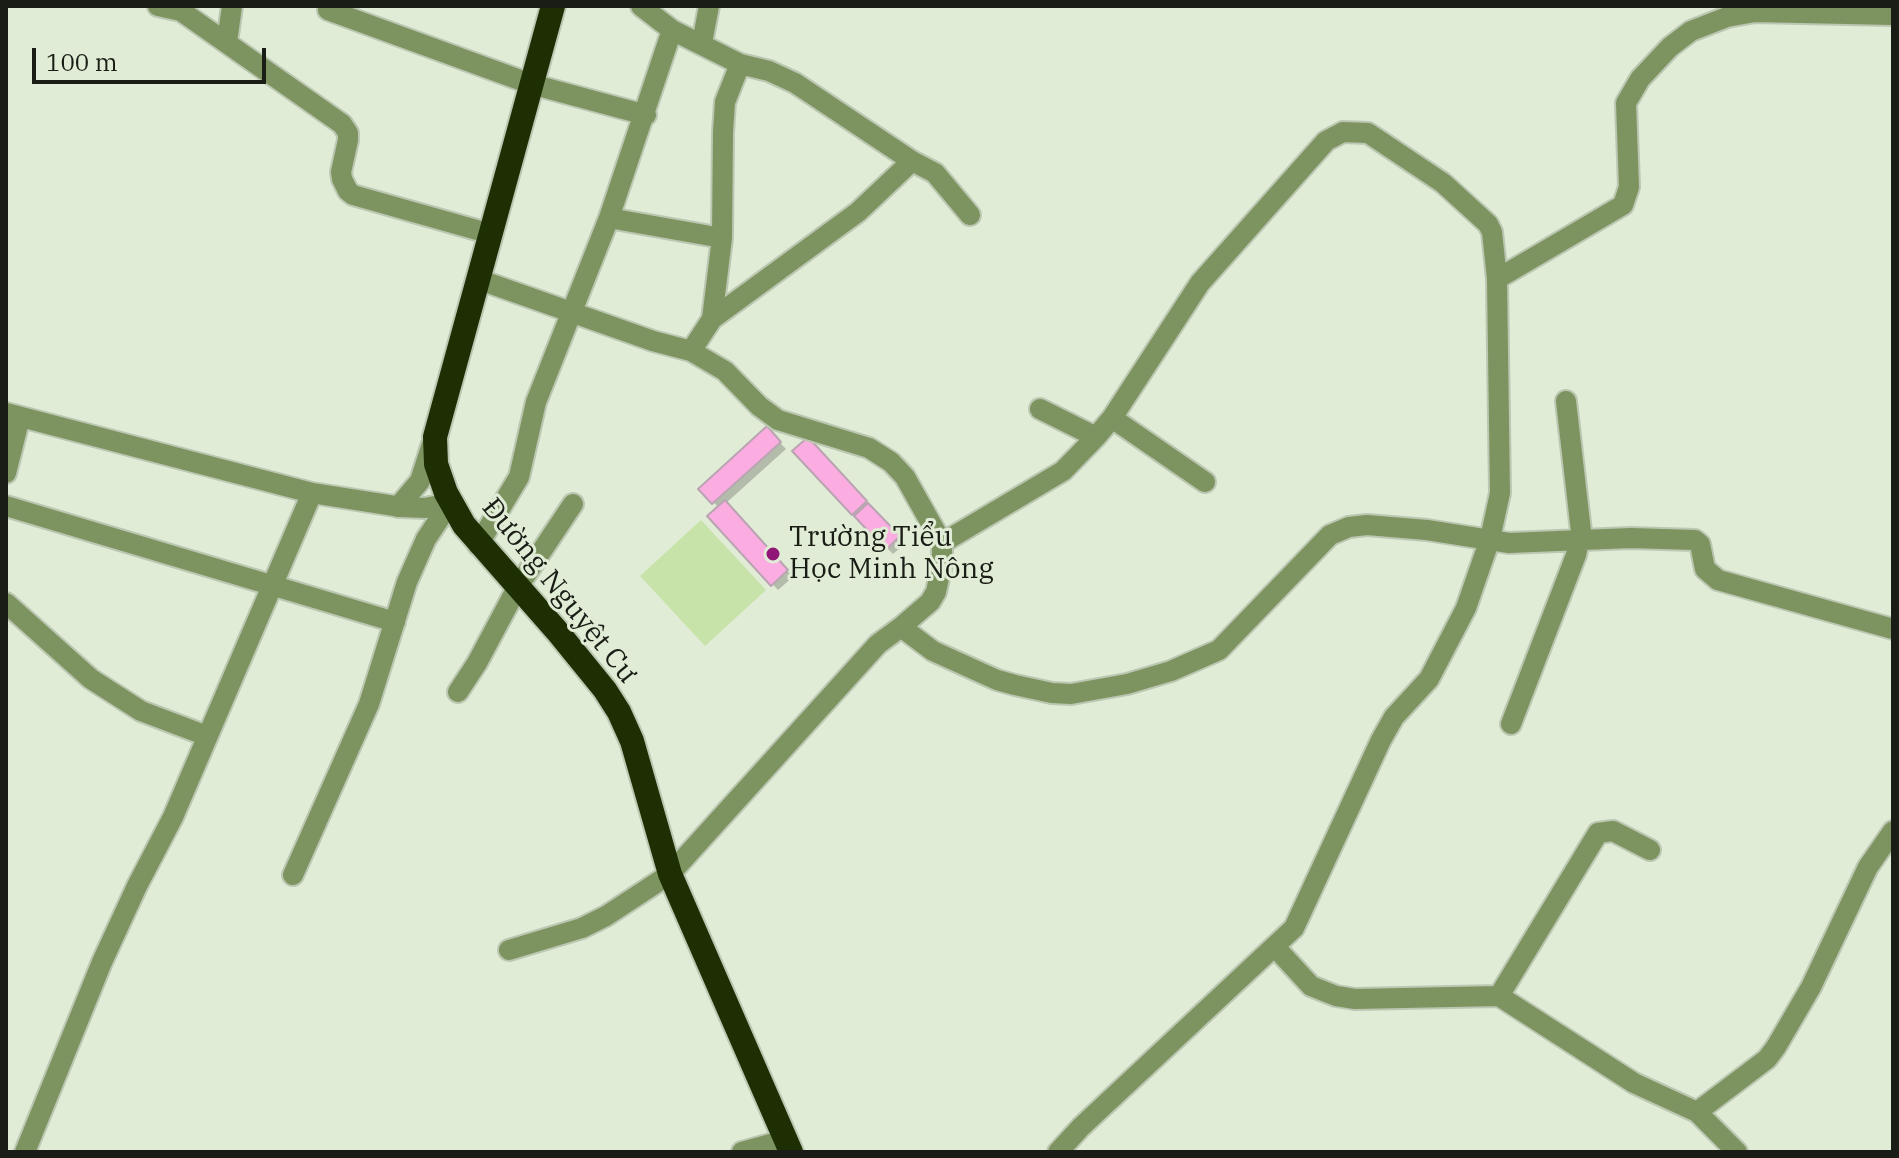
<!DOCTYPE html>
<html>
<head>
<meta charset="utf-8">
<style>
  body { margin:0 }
  #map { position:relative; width:1899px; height:1158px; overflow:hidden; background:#e0ecd5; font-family:"IBM Plex Serif",serif }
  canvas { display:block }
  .frame { position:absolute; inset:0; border:8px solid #191d15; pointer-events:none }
  .scale { position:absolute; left:32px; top:48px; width:234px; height:36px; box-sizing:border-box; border:4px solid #191d15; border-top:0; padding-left:10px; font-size:24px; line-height:28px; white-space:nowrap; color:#191d15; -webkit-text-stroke:6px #e0ecd5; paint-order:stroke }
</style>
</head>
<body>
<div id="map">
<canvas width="1899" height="1158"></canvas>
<div class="frame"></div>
<div class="scale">100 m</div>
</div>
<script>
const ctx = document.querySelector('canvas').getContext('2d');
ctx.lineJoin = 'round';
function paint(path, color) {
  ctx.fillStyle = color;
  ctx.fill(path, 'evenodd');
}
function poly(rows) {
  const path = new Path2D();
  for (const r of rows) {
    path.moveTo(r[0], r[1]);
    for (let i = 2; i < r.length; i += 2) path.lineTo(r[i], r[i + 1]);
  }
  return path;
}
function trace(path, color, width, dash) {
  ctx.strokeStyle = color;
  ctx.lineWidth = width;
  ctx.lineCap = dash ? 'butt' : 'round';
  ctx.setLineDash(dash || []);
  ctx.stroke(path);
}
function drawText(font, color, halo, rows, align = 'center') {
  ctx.font = font + ' "IBM Plex Serif",serif';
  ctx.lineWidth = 6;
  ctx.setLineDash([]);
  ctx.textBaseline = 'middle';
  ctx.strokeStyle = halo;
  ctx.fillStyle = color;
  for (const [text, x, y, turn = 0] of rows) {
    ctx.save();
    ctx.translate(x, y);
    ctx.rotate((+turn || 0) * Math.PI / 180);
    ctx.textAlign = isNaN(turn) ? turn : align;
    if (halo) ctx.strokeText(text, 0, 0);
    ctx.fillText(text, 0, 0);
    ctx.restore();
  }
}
paint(poly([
  [701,520,766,590,705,646,640,576]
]), '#c7e3a9');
paint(poly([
  [767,429,786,449,725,504,793,577,778,590,710,516,719,508,701,489],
  [808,439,905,544,893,554,853,514]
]), '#0003');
const building = poly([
  [767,426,781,442,712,504,698,489,767,426],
  [808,437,867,501,852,515,792,451,808,437],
  [725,500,788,570,771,586,707,516,725,500],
  [868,503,900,536,886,550,854,516,868,503]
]);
paint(building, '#fbade2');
trace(building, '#baa4b2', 2);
const minor = poly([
  [158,6,181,11,342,124,348,133,348,140,341,172,342,179,348,191,353,195,491,234],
  [641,6,672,30,740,64,769,71,795,83,912,161,858,212,712,319,691,351],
  [328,10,531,84,646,115],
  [227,42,232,6],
  [702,43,709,6],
  [912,161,935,173,970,215],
  [609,218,722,238],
  [480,280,653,341,691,351,725,371,759,406,778,420,869,448,891,462,905,477,942,543,942,564,936,592,930,602,901,627],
  [712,319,722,238,723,132,725,102,740,64],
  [1566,401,1582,540],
  [1040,409,1096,437],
  [6,413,312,493],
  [1112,418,1205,482],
  [6,473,20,417],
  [6,506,395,622],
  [398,507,420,481,432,444],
  [942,543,1063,471,1096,437,1112,418,1200,283,1326,141,1343,132,1368,133,1443,183,1488,224,1492,232,1497,279],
  [478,545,519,477,536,402,609,218,672,30],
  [6,603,91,679,141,711,207,736],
  [458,692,477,663,517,588,573,504],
  [1511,724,1576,555,1579,541],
  [293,875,369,704,407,582,426,539,450,503],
  [1275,947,1311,986,1336,996,1355,999,1499,996,1634,1083,1697,1112,1737,1152],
  [509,950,582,928,606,916,670,874,878,644,901,627,933,651,997,680,1015,685,1052,693,1071,694,1127,684,1171,671,1219,650,1330,535,1349,527,1367,525,1427,530,1509,543,1631,538,1695,540,1700,544,1705,569,1718,580,1893,629],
  [1499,996,1598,833,1613,831,1650,850],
  [1697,1112,1767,1059,1776,1047,1811,987,1868,867,1893,831],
  [25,1152,102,962,137,886,173,817,312,493,401,507,425,508,450,503],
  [742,1152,785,1140],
  [1058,1152,1081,1127,1294,928,1381,740,1394,717,1429,679,1466,608,1490,539,1500,493,1497,279,1623,205,1629,187,1626,103,1640,79,1670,47,1691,31,1727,17,1755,12,1893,15]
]);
const highway = poly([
  [553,6,435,437,436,464,446,493,464,525,557,631,605,690,619,712,632,741,670,874,791,1152]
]);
trace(minor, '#bcc7b2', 24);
trace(highway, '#bcc7b2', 28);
trace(minor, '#7d9461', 20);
trace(highway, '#1e2f04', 24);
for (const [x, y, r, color] of [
  [773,554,8,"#901775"]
]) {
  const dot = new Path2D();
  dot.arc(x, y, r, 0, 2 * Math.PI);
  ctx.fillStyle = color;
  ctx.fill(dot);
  trace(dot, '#e0ecd5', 3);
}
drawText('28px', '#191d15', '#e0ecd5', [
  ["Trường Tiểu",789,538],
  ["Học Minh Nông",789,570]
], 'left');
drawText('28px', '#191d15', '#e0ecd5', [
  ["Đường Nguyệt Cư",559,591,51]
]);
</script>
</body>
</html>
